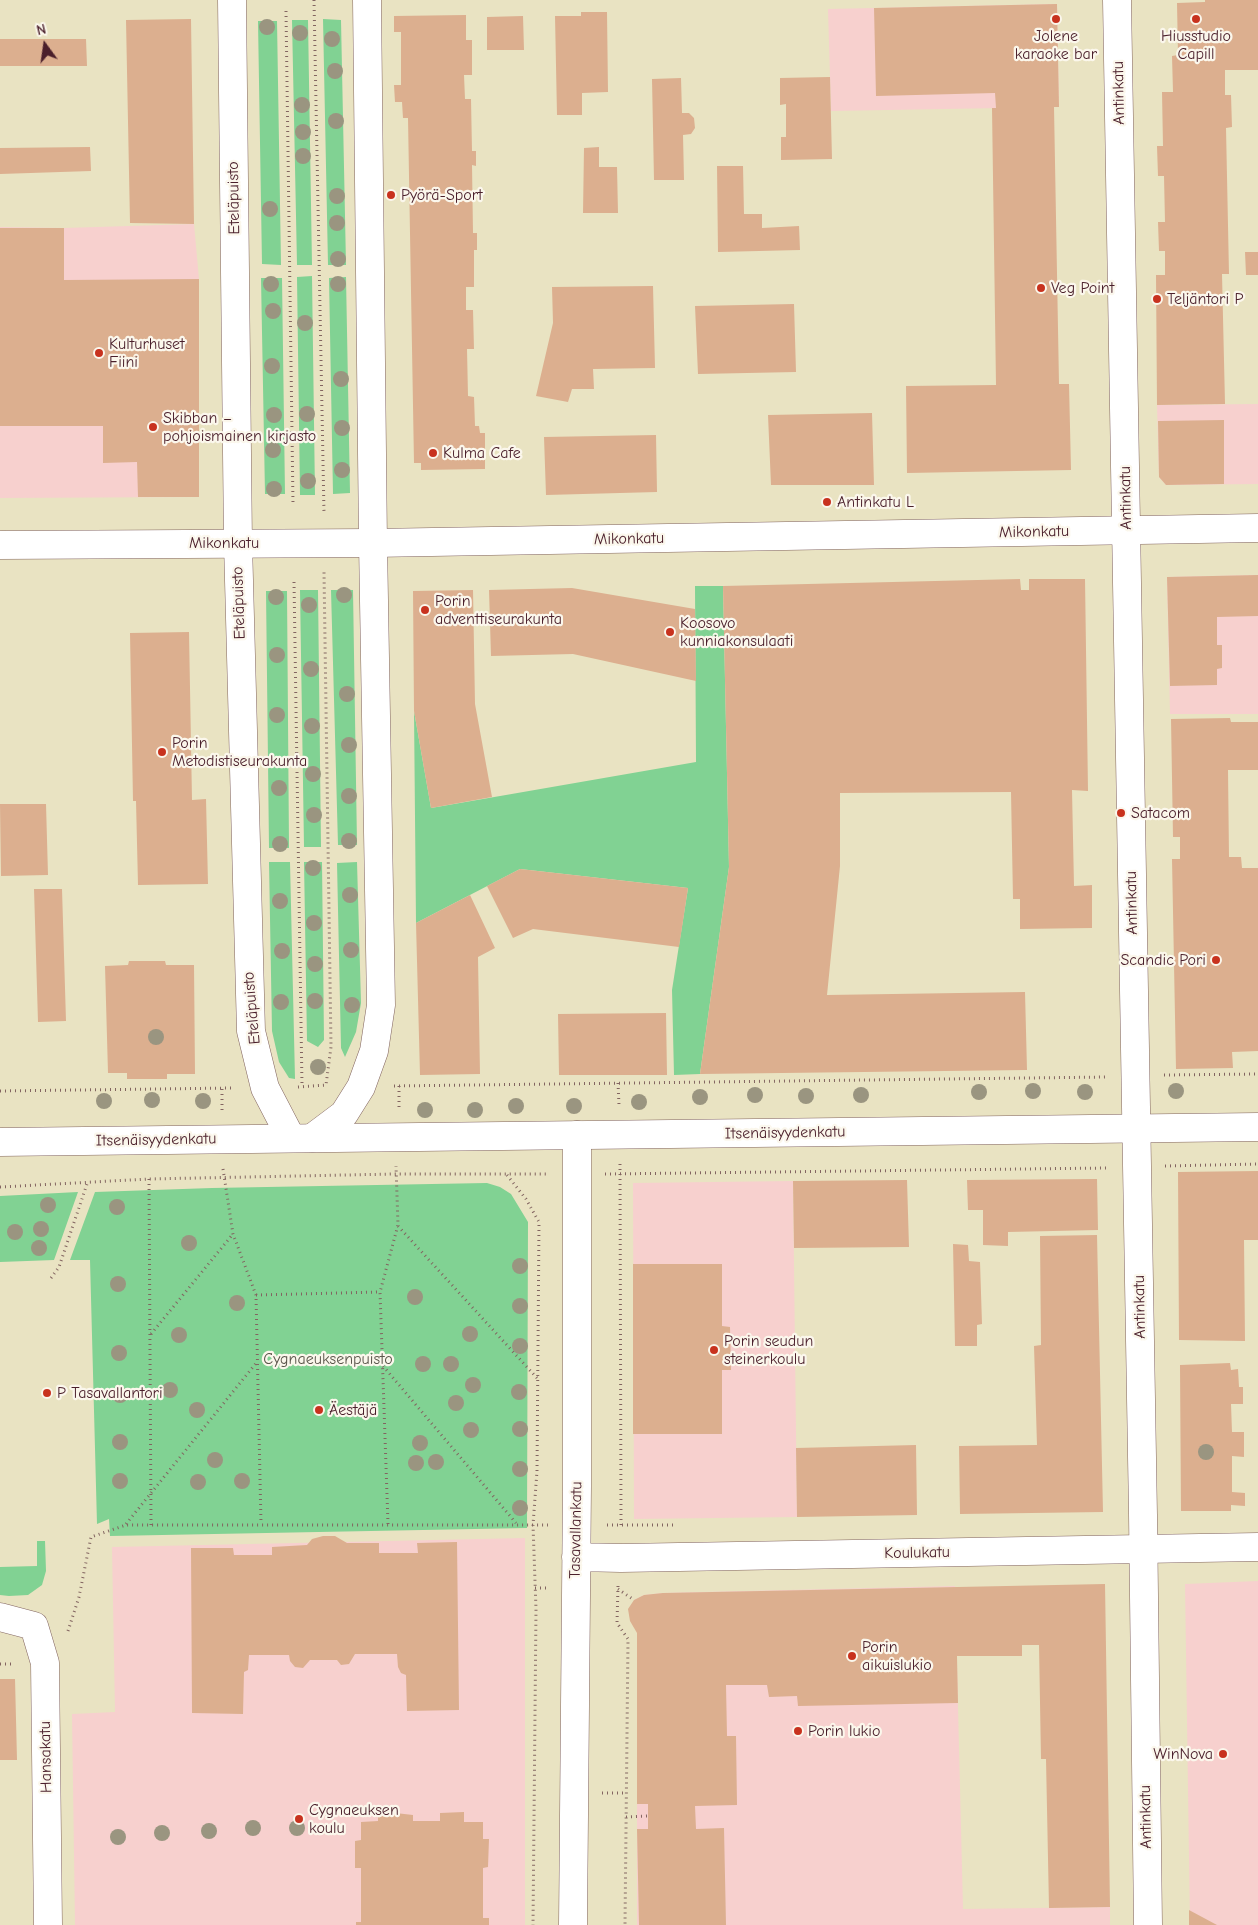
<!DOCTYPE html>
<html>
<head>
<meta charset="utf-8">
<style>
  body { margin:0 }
  #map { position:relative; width:1258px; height:1925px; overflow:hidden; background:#e9e3c2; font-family:"Comic Neue",sans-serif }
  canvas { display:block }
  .north { position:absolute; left:20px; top:20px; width:50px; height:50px; -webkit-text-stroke:4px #fbf7ec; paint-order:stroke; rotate:346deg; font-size:14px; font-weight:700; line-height:20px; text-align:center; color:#4a1f2b }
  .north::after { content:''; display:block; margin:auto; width:18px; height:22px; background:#4a1f2b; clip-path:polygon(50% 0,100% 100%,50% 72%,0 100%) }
</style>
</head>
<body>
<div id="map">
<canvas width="1258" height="1925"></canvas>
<div class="north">N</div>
</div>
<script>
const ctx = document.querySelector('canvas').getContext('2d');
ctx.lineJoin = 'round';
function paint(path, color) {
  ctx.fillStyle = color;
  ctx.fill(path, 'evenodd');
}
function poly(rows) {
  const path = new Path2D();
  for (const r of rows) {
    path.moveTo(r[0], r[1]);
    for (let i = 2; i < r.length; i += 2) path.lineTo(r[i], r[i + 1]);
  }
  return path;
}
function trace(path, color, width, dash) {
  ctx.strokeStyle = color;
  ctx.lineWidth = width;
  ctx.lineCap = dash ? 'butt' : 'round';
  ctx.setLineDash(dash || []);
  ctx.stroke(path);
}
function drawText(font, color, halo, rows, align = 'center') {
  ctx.font = font + ' "Comic Neue",sans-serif';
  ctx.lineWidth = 4.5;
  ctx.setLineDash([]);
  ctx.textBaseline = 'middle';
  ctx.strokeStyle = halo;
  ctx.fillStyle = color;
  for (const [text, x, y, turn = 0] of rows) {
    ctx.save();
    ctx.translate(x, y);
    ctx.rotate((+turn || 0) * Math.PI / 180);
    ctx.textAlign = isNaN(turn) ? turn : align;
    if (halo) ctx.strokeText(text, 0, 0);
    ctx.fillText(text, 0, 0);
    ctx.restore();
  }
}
paint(poly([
  [1057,4,1059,107,831,111,828,9],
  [194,224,199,279,199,497,0,498,0,227,64,228],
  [1258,404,1258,484,1166,485,1159,477,1157,405],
  [1258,575,1258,714,1170,714,1167,577],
  [793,1181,797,1517,634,1519,633,1183],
  [525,1538,525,1925,75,1925,72,1714,115,1712,112,1547],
  [1258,1581,1258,1925,1190,1925,1185,1584],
  [955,1586,963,1909,1110,1907,1110,1925,637,1925,637,1633,634,1600,644,1595,663,1593]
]), '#f7d0ce');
paint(poly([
  [323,19,341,20,346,265,328,265],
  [292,20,308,20,312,265,297,265],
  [258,21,277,21,281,265,262,264],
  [312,276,315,495,300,495,297,277],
  [346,277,350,493,333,494,329,278],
  [261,278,282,278,285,494,265,494],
  [695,586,723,586,729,867,700,1074,674,1075,672,990,688,888,520,869,416,923,414,711,431,808,696,762],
  [300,590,318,590,321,847,304,847],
  [331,590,353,590,357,845,338,845],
  [266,591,287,591,289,848,269,848],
  [269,862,290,862,295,1079,289,1078,279,1062,272,1031],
  [304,862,322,862,324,1040,318,1047,307,1041],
  [357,862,361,1003,356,1032,345,1057,341,1048,337,863],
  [487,1183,500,1187,511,1194,528,1222,527,1528,110,1536,109,1519,97,1524,90,1260,70,1260,95,1192,212,1188],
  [78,1192,54,1260,0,1262,0,1196],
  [37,1541,45,1541,46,1571,42,1585,28,1595,9,1596,0,1595,0,1567,37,1566]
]), '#81d293');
paint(poly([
  [1205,0,1258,0,1258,70,1225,70,1225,95,1231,95,1232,127,1226,128,1229,274,1222,274,1225,404,1157,405,1156,275,1165,275,1165,251,1159,251,1158,222,1165,222,1164,176,1158,176,1157,146,1163,146,1162,92,1173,92,1172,56,1178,55,1177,3,1205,2],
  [1057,4,1059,107,1054,107,1059,384,1069,384,1071,470,907,473,906,386,996,385,992,108,996,108,995,93,876,96,874,8],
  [581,12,607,12,608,92,582,93,582,115,557,115,555,16,581,16],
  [466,15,466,40,472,40,472,75,464,75,465,99,471,99,472,151,476,151,476,166,472,165,473,233,477,233,477,250,474,250,474,287,466,287,466,310,473,310,474,349,467,349,468,396,474,397,475,426,479,426,480,433,485,433,485,469,421,470,421,463,414,463,408,118,403,118,402,102,395,102,394,85,401,85,401,32,394,32,394,16],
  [523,16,524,50,487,50,487,17],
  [191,19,194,224,130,223,126,20],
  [0,39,86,39,87,66,0,66],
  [830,77,832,159,781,160,781,137,786,137,786,104,780,105,780,78],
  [681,78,682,113,689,113,694,118,695,128,691,134,683,135,684,180,654,180,652,79],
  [90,147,91,171,0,174,0,148],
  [599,147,599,167,617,167,618,213,583,213,584,148],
  [717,166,743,166,744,214,762,214,762,228,799,226,800,250,718,252],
  [0,228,64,228,64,280,199,279,199,497,138,497,137,462,103,463,103,426,0,426],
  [1245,252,1258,252,1258,275,1246,275],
  [653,286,655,368,593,369,594,389,572,389,568,402,536,396,553,323,552,287],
  [794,304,796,372,698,374,695,306],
  [872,413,874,485,771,485,768,415],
  [1224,420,1224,484,1166,485,1159,477,1158,421],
  [656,435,657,492,546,495,544,437],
  [1258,575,1258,616,1217,617,1217,645,1222,645,1222,668,1217,669,1217,685,1170,686,1167,577],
  [1020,579,1021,590,1029,590,1029,579,1085,579,1088,791,1072,790,1074,886,1092,885,1092,928,1020,929,1020,899,1013,899,1011,792,840,793,840,866,827,995,1025,992,1027,1070,700,1074,729,867,723,586],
  [572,588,695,609,696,681,573,654,491,656,489,590],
  [473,590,475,704,492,797,431,808,414,711,413,591],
  [189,632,192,800,206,799,208,884,138,885,136,801,133,801,130,633],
  [1230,718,1231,722,1258,722,1258,770,1228,770,1229,857,1241,857,1242,868,1258,868,1258,1051,1232,1052,1233,1068,1176,1069,1172,859,1180,859,1180,837,1173,837,1171,719],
  [0,804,46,804,48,875,1,876],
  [520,869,688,888,679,947,533,929,513,938,487,886],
  [34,889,62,889,66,1021,38,1022],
  [470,895,495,948,478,957,480,1074,420,1075,416,923],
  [129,961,165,961,166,965,194,965,195,1074,167,1074,167,1079,127,1079,127,1073,108,1073,105,966,128,965],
  [666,1013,667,1075,559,1075,558,1014],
  [1258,1171,1258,1240,1244,1240,1245,1341,1179,1340,1178,1172],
  [1097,1179,1098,1230,1008,1232,1008,1246,983,1245,983,1210,968,1210,967,1180],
  [907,1180,909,1247,794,1248,793,1181],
  [1097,1235,1103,1512,960,1514,959,1446,1037,1445,1034,1346,1041,1345,1040,1236],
  [953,1244,968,1245,969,1261,980,1262,982,1324,977,1325,977,1346,955,1346],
  [633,1264,722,1264,722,1326,730,1327,731,1370,722,1370,722,1434,633,1434],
  [1230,1363,1231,1370,1238,1369,1239,1387,1243,1387,1243,1404,1231,1404,1232,1432,1244,1432,1244,1457,1232,1456,1232,1492,1245,1493,1245,1506,1231,1505,1231,1511,1181,1511,1180,1365],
  [916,1445,917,1515,797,1517,796,1448],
  [323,1536,335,1536,347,1543,379,1543,379,1553,418,1553,417,1543,457,1542,459,1710,407,1711,406,1675,401,1673,398,1667,397,1654,355,1654,349,1664,341,1665,337,1660,310,1660,303,1668,295,1667,290,1661,289,1655,249,1655,248,1670,244,1672,243,1714,192,1713,191,1548,233,1548,234,1555,272,1555,272,1547,307,1545,312,1539],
  [1105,1584,1110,1907,1049,1908,1046,1759,1041,1759,1039,1645,1022,1645,1022,1656,957,1656,958,1703,798,1706,797,1696,769,1697,767,1685,726,1685,727,1736,736,1736,737,1805,695,1806,696,1829,724,1828,726,1925,639,1925,637,1829,648,1829,648,1804,637,1804,637,1633,630,1621,628,1609,634,1600,644,1595,663,1593],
  [0,1679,15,1679,17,1760,0,1760],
  [378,1811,413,1815,413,1821,440,1821,440,1813,464,1812,464,1822,483,1822,483,1839,489,1839,488,1867,483,1868,483,1918,489,1918,489,1925,356,1925,356,1922,361,1922,361,1868,355,1868,355,1841,361,1840,361,1822,378,1821],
  [1189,1910,1217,1925,1189,1925]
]), '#dcaf8f');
const minor = poly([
  [232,0,238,543,251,1031,265,1088,291,1138],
  [1117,0,1143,1514,1148,1925],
  [312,1138,344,1114,361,1087,374,1051,381,1005,373,543,367,0],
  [576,1557,621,1558,1258,1547],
  [0,1617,34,1626,45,1663,48,1925],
  [573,1925,577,1486,577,1135]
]);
const major = poly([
  [0,545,373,543,1258,528],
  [0,1142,1258,1127]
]);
trace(minor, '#826460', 29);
trace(major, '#826460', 29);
trace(poly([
  [314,0,324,513],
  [286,11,293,504],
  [294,582,302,1086],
  [1164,1075,1258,1074],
  [618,1083,619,1105],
  [394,1086,1105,1077],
  [399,1086,399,1108],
  [298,1087,326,1085,331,1047,324,572],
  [222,1089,222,1110],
  [0,1091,234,1088],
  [620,1164,621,1525],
  [1165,1166,1258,1164],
  [223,1169,233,1234,256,1295,261,1524],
  [605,1174,1107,1168],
  [507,1175,526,1199,539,1222,537,1471,533,1525,536,1609,533,1925],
  [149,1179,151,1525],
  [0,1187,149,1179,395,1174,547,1174],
  [398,1226,537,1378],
  [51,1278,59,1267,88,1181],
  [256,1295,380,1292],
  [151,1334,233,1234],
  [383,1366,516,1523],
  [126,1524,257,1362],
  [388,1524,380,1292,398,1225,396,1166],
  [607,1525,676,1525],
  [618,1586,617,1623,628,1639,625,1925],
  [535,1588,547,1588],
  [618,1589,634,1600],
  [68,1631,79,1597,91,1537,126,1525,548,1525],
  [0,1664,14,1664],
  [602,1793,626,1793],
  [626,1817,648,1816]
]), '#826460', 3, [1, 4]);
trace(minor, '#fff', 28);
trace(major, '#fff', 28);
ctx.fillStyle = '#9a9580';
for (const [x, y] of [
  [267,27],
  [300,33],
  [332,39],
  [335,71],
  [302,105],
  [336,121],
  [303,132],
  [303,156],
  [337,196],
  [270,209],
  [337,223],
  [338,259],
  [271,284],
  [338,284],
  [273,311],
  [305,323],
  [272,366],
  [341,379],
  [307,414],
  [274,415],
  [342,428],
  [273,450],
  [342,470],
  [308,481],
  [274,489],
  [344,595],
  [276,597],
  [309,605],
  [277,655],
  [311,669],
  [347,694],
  [277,715],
  [312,726],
  [349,745],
  [313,774],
  [279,788],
  [349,796],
  [314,815],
  [349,841],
  [280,844],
  [313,868],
  [350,895],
  [280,901],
  [314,923],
  [351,950],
  [282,951],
  [315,964],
  [315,1001],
  [281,1002],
  [352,1005],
  [156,1037],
  [318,1067],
  [1033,1091],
  [1176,1091],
  [979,1092],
  [1085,1092],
  [755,1095],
  [861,1095],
  [806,1096],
  [700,1097],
  [152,1100],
  [104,1101],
  [203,1101],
  [639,1102],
  [516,1106],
  [574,1106],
  [425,1110],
  [475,1110],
  [48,1205],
  [117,1207],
  [41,1229],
  [15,1232],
  [189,1243],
  [39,1248],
  [520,1266],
  [118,1284],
  [415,1297],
  [237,1303],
  [520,1306],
  [470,1334],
  [179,1335],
  [520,1346],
  [119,1353],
  [423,1364],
  [451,1364],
  [473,1385],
  [170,1390],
  [519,1392],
  [120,1395],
  [456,1403],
  [197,1410],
  [520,1429],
  [471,1430],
  [120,1442],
  [420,1443],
  [1206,1452],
  [215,1460],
  [436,1462],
  [416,1463],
  [520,1469],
  [120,1481],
  [242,1481],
  [198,1482],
  [520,1508],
  [253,1828],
  [297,1828],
  [209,1831],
  [162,1833],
  [118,1837]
]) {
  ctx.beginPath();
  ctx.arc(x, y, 8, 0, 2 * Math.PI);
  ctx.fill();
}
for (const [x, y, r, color] of [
  [1056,19,5,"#c8321e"],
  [1196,19,5,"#c8321e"],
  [391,195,5,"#c8321e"],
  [1041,288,5,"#c8321e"],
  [1157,299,5,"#c8321e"],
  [99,353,5,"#c8321e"],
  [153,427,5,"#c8321e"],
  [433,453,5,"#c8321e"],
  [827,502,5,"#c8321e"],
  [425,610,5,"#c8321e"],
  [670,632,5,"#c8321e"],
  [162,752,5,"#c8321e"],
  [1121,813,5,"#c8321e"],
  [1216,960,5,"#c8321e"],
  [714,1350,5,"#c8321e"],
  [47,1393,5,"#c8321e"],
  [319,1410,5,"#c8321e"],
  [852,1656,5,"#c8321e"],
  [798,1731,5,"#c8321e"],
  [1223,1754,5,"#c8321e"],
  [299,1819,5,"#c8321e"]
]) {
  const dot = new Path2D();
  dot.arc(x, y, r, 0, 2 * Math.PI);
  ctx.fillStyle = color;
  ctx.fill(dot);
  trace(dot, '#fbf7ec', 2);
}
drawText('16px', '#4a1f2b', '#fbf7ec', [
  ["Jolene",1056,36,"center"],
  ["karaoke bar",1056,54,"center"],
  ["Hiusstudio",1196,36,"center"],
  ["Capill",1196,54,"center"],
  ["Pyörä-Sport",401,195],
  ["Veg Point",1051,288],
  ["Teljäntori P",1167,299],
  ["Kulturhuset",109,344],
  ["Fiini",109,362],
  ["Skibban –",163,418],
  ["pohjoismainen kirjasto",163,436],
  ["Kulma Cafe",443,453],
  ["Antinkatu L",837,502],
  ["Porin",435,601],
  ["adventtiseurakunta",435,619],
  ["Koosovo",680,623],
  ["kunniakonsulaati",680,641],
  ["Porin",172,743],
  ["Metodistiseurakunta",172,761],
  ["Satacom",1131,813],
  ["Scandic Pori",1206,960,"right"],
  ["Porin seudun",724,1341],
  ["steinerkoulu",724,1359],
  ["P Tasavallantori",57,1393],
  ["Äestäjä",329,1410],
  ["Porin",862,1647],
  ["aikuislukio",862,1665],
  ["Porin lukio",808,1731],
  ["WinNova",1213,1754,"right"],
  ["Cygnaeuksen",309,1810],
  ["koulu",309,1828]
], 'left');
drawText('16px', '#4a1f2b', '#fbf7ec', [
  ["Antinkatu",1119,93,-91],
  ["Eteläpuisto",234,198,-91],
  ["Antinkatu",1126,498,-91],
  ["Mikonkatu",1034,532,-1],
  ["Mikonkatu",629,539,-1],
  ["Mikonkatu",224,543],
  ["Eteläpuisto",239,603,-92],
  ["Antinkatu",1132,903,-91],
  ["Eteläpuisto",252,1008,-95],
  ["Itsenäisyydenkatu",785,1133,-1],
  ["Itsenäisyydenkatu",156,1140,-1],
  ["Antinkatu",1140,1307,-91],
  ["Tasavallankatu",576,1530,-89],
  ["Koulukatu",917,1553,-1],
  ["Hansakatu",46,1757,-91],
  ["Antinkatu",1146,1817,-91]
]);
drawText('16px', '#5a554a', '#fbf7ec', [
  ["Cygnaeuksenpuisto",328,1359]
]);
</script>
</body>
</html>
